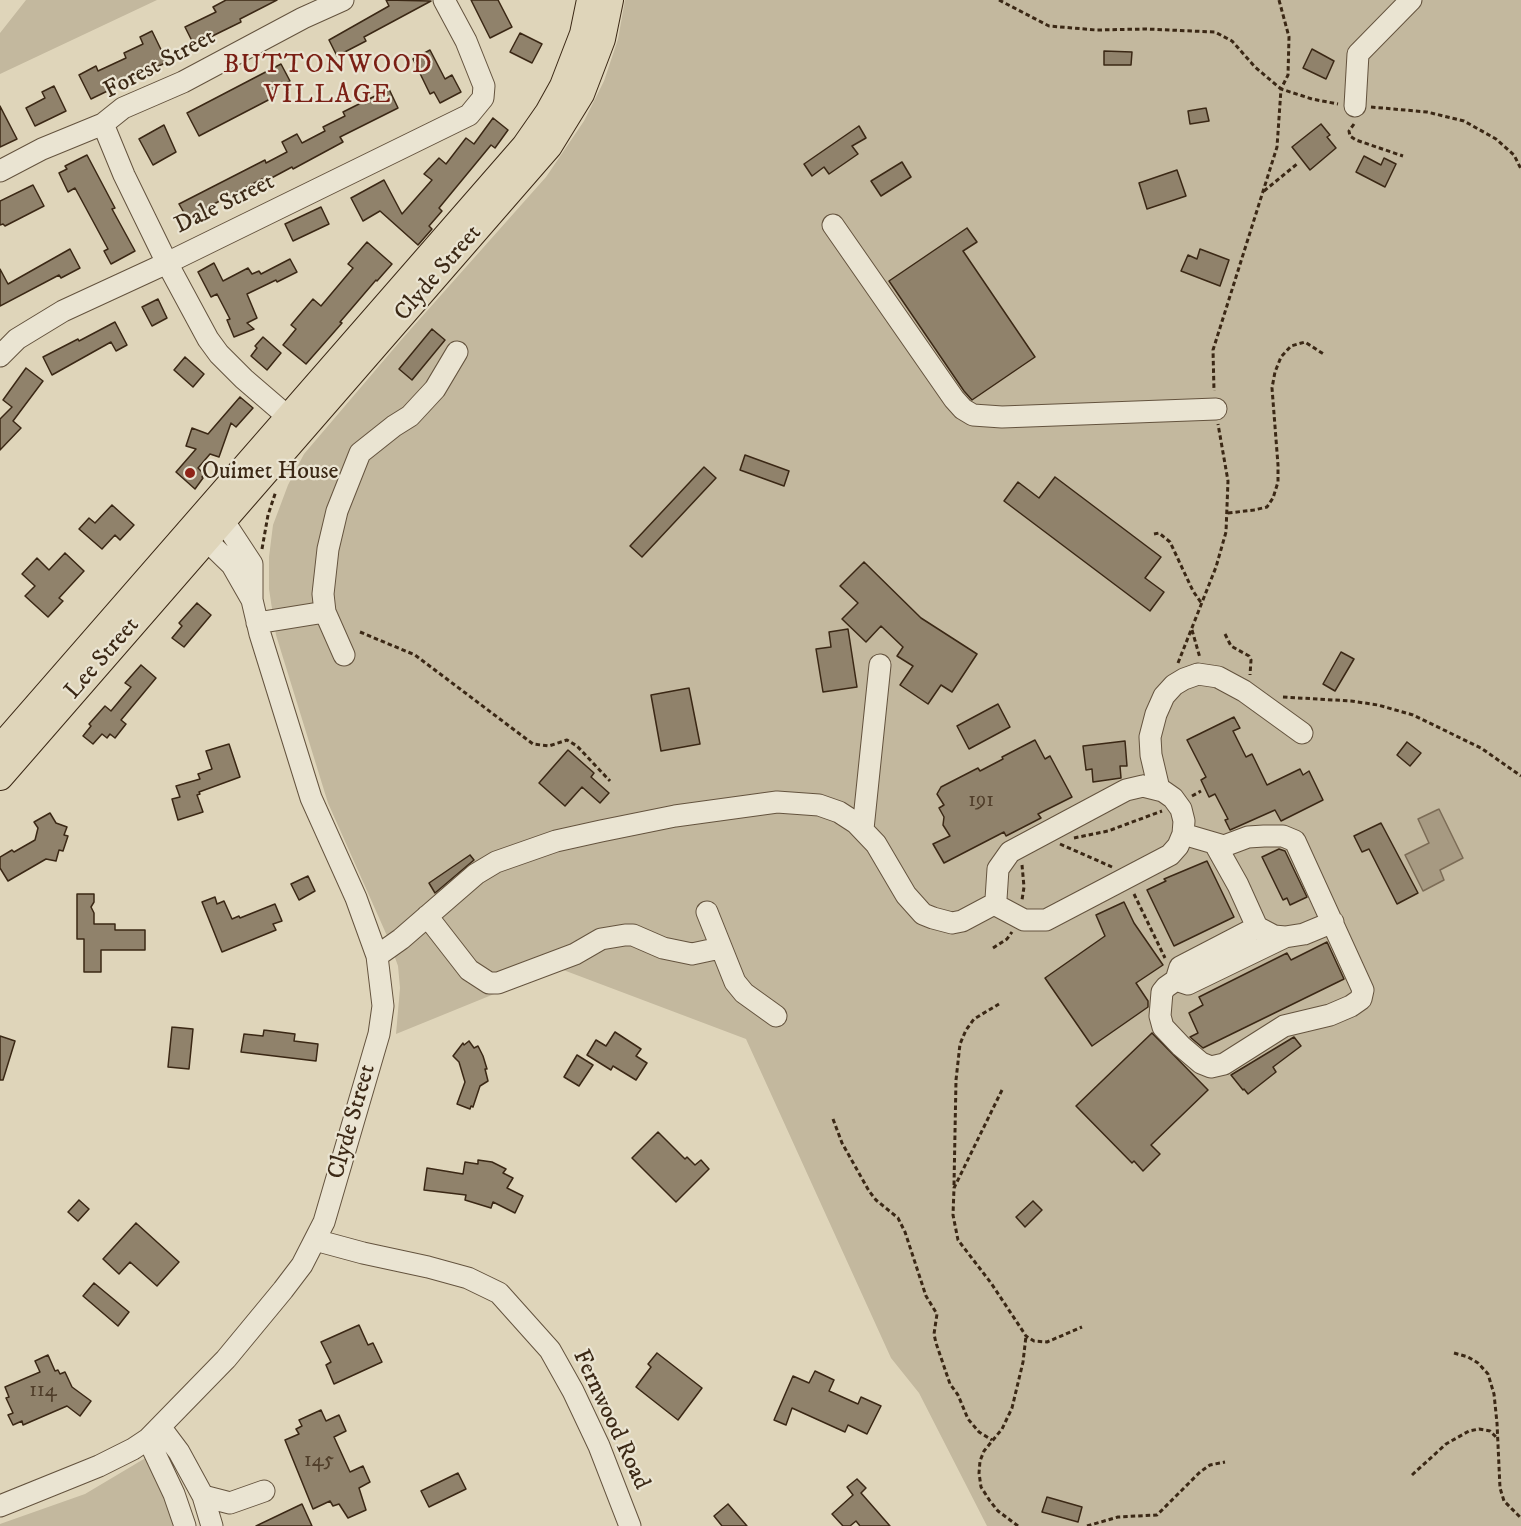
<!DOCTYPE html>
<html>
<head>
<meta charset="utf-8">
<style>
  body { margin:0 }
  canvas { display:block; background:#dfd5ba }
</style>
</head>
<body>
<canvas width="1521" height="1526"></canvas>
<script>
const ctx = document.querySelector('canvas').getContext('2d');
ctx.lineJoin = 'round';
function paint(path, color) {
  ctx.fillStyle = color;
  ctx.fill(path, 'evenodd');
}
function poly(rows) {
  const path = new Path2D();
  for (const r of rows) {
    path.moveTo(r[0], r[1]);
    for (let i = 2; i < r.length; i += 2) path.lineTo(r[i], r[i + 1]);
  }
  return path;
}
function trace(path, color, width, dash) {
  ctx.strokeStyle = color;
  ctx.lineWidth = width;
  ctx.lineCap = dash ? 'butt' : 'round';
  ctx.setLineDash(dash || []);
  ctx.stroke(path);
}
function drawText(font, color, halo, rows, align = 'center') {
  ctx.font = font + ' "IM FELL DW Pica",serif';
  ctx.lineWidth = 4.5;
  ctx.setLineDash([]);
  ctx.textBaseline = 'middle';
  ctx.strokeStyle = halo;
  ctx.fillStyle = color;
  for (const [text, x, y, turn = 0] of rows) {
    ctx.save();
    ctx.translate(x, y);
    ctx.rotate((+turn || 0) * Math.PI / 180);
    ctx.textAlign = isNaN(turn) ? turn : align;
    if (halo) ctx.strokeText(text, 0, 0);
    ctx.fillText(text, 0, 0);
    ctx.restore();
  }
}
paint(poly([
  [26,0,157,0,0,74,0,33],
  [625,0,1521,0,1521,1526,987,1526,919,1393,891,1358,746,1039,558,968,396,1034,400,988,398,966,388,938,328,803,276,635,269,589,269,557,273,525,288,485,304,454,402,339,546,177,584,121,604,81,618,39],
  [164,1447,193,1526,0,1526,0,1524,85,1494]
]), '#c3b89e');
const water = poly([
  [1439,809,1463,858,1440,870,1444,880,1423,891,1405,855,1429,843,1418,819,1439,809]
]);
paint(water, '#a79a82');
trace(water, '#7c6c56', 1.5);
const building = poly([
  [226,0,277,0,240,19,241,22,194,45,185,27,216,12,213,7,226,0],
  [386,0,431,1,364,37,366,41,337,56,329,40,389,6,386,0],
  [471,0,498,0,512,27,490,38,471,0],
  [152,31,167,62,91,99,79,75,96,66,98,71,126,58,124,53,143,44,140,37,152,31],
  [520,33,542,44,532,63,510,52,520,33],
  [1312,49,1334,61,1326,79,1303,68,1312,49],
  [430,50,445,79,452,75,461,92,440,103,434,92,430,94,413,59,430,50],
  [1104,51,1132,52,1131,65,1104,65,1104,51],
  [281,64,290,81,273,90,276,96,199,136,187,113,281,64],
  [54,86,66,111,35,126,26,108,45,98,42,92,54,86],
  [389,89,398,108,340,137,343,142,293,169,292,167,264,182,262,179,187,218,179,204,265,160,266,163,287,152,282,142,297,134,302,143,325,131,323,127,345,116,343,112,389,89],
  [0,106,17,139,0,147,0,106],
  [1206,108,1209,121,1190,124,1188,111,1206,108],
  [493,118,508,130,495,148,491,145,439,208,442,211,429,226,432,229,418,245,380,211,363,221,351,198,384,180,402,214,432,180,424,174,439,158,446,164,466,138,474,144,493,118],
  [1321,124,1330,135,1327,137,1336,148,1310,170,1292,147,1321,124],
  [164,125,176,152,153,165,139,139,164,125],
  [859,126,866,138,852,146,858,154,829,174,824,167,812,176,804,164,859,126],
  [87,155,115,208,112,209,135,251,111,264,104,251,108,249,75,188,68,192,59,173,67,169,65,166,87,155],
  [1364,156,1381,165,1384,158,1396,164,1385,187,1356,172,1364,156],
  [902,162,911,177,881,196,871,181,902,162],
  [1177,170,1186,196,1147,209,1139,183,1177,170],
  [33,185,44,206,5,226,3,224,0,225,0,201,33,185],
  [321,207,329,224,293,241,285,224,321,207],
  [967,228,977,242,963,251,1035,357,972,400,964,391,889,281,967,228],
  [367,242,392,264,377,281,376,280,340,322,342,323,306,364,283,345,296,329,291,325,313,299,321,306,353,268,348,264,367,242],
  [70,249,80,268,61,278,59,275,0,306,0,269,8,284,70,249],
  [1200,249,1229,260,1220,286,1181,271,1188,255,1197,259,1200,249],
  [290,259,297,272,277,282,276,280,247,294,257,318,247,323,254,329,234,337,227,320,230,319,217,294,211,297,198,272,214,263,223,281,248,268,252,274,259,271,261,274,290,259],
  [158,299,167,318,152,326,142,307,158,299],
  [115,322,127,345,116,351,111,342,52,375,43,357,78,339,79,341,115,322],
  [432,329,445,340,412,380,399,369,432,329],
  [263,337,281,353,267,370,251,356,257,348,255,346,263,337],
  [185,357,204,374,193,387,174,370,185,357],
  [26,368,43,381,13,421,21,428,0,450,0,419,12,407,3,400,26,368],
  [240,397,253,408,236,427,231,423,219,457,210,454,198,468,204,474,202,477,203,478,195,489,176,472,196,449,186,446,192,428,208,434,240,397],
  [745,455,789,471,784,486,740,470,745,455],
  [704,467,716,478,642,557,630,546,704,467],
  [1055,477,1161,557,1145,578,1164,592,1150,611,1004,501,1018,482,1039,498,1055,477],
  [112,505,134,525,120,540,115,535,102,549,79,529,89,518,95,523,112,505],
  [65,553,84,571,59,598,63,601,48,617,25,596,35,586,22,574,37,558,49,570,65,553],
  [864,562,921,618,977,654,952,692,941,685,928,704,900,685,913,666,897,656,903,647,881,626,866,642,842,619,858,603,840,586,864,562],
  [197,603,211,615,184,647,172,638,182,626,179,623,197,603],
  [848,629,857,687,823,692,816,649,831,647,829,632,848,629],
  [1341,652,1354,659,1335,691,1323,684,1341,652],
  [141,665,156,678,121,720,126,724,115,738,110,734,107,738,102,734,93,744,83,736,91,726,89,724,105,706,111,711,131,687,125,683,141,665],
  [689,688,700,744,661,751,651,695,689,688],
  [998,704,1010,727,969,749,957,726,998,704],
  [1234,717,1240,728,1233,731,1246,757,1252,754,1267,785,1300,769,1303,775,1309,771,1323,800,1281,821,1275,810,1230,830,1225,820,1228,819,1215,794,1209,797,1201,780,1206,777,1187,740,1234,717],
  [1035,740,1045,759,1050,756,1072,797,1038,814,1041,818,1006,836,1004,832,944,863,933,844,950,836,943,825,944,817,939,808,944,805,937,794,941,787,978,768,980,771,1003,759,1002,757,1035,740],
  [1125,741,1127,766,1120,766,1121,778,1093,782,1092,769,1086,770,1083,746,1125,741],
  [1407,742,1421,753,1410,766,1397,755,1407,742],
  [229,744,240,777,199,792,200,794,197,795,203,812,178,820,172,799,180,797,176,786,200,779,198,774,212,769,206,751,229,744],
  [568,750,594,773,591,777,609,793,600,803,582,787,565,806,539,783,568,750],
  [50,813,56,823,67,827,64,835,68,836,63,851,59,850,56,861,46,859,8,881,0,868,0,857,12,850,14,852,35,840,38,828,34,822,50,813],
  [1381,823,1418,893,1397,904,1369,849,1362,852,1354,836,1381,823],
  [1279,849,1285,851,1307,897,1290,905,1287,898,1283,900,1262,857,1279,849],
  [470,855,474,860,435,893,429,883,470,855],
  [1207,861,1234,917,1174,946,1147,890,1166,881,1164,879,1207,861],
  [308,876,315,891,299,900,291,884,308,876],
  [77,894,94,894,94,902,91,907,94,913,94,924,115,924,115,930,145,930,145,950,101,950,101,972,84,972,84,939,77,939,77,894],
  [215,897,217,904,224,901,232,919,239,916,240,918,275,904,282,921,273,924,276,930,222,952,202,902,215,897],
  [1124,902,1134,923,1163,965,1136,983,1148,1001,1148,1007,1092,1046,1045,978,1105,936,1096,915,1124,902],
  [1327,942,1344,979,1203,1048,1190,1037,1198,1033,1189,1013,1203,1005,1199,997,1287,953,1291,960,1327,942],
  [172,1027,193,1029,189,1069,168,1067,172,1027],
  [264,1030,295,1034,294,1041,318,1044,316,1061,241,1052,244,1034,263,1036,264,1030],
  [615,1032,641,1049,636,1056,647,1063,636,1080,613,1066,611,1070,587,1055,596,1040,606,1046,615,1032],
  [1152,1033,1208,1090,1151,1145,1160,1154,1143,1171,1134,1161,1132,1163,1076,1106,1152,1033],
  [0,1036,15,1041,3,1080,0,1080,0,1036],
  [1294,1037,1301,1046,1273,1067,1276,1072,1248,1094,1244,1089,1243,1090,1231,1075,1294,1037],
  [469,1041,474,1048,478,1046,483,1056,487,1069,485,1069,488,1081,480,1086,473,1107,471,1106,470,1109,457,1104,465,1082,459,1062,453,1056,463,1043,464,1045,469,1041],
  [577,1055,593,1065,579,1086,564,1077,577,1055],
  [658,1132,685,1159,687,1157,695,1165,701,1160,709,1169,676,1202,632,1158,658,1132],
  [478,1160,492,1162,506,1169,503,1173,513,1178,507,1188,523,1196,515,1213,493,1202,491,1208,465,1200,466,1195,424,1190,427,1168,463,1174,465,1162,478,1164,478,1160],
  [79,1200,89,1209,78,1221,68,1212,79,1200],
  [1033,1201,1042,1210,1025,1227,1016,1217,1033,1201],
  [136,1223,179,1262,157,1286,130,1262,119,1274,103,1259,136,1223],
  [94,1283,129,1312,118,1326,83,1296,94,1283],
  [359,1325,368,1345,373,1343,382,1362,334,1384,326,1365,331,1362,321,1342,359,1325],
  [657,1353,702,1388,678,1420,636,1387,651,1367,648,1364,657,1353],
  [48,1355,55,1371,58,1370,60,1374,65,1372,72,1387,91,1401,80,1416,67,1406,23,1425,22,1421,13,1425,8,1415,13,1413,6,1398,9,1397,5,1387,40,1372,35,1361,48,1355],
  [815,1371,834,1380,829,1391,858,1404,861,1397,881,1406,867,1434,848,1425,845,1432,792,1408,786,1425,774,1420,793,1376,809,1383,815,1371],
  [321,1410,326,1421,339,1415,346,1431,334,1437,350,1472,363,1466,370,1482,359,1488,366,1510,348,1518,339,1504,333,1506,330,1501,313,1509,285,1440,299,1434,296,1429,302,1426,299,1420,321,1410],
  [458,1473,466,1489,429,1507,421,1491,458,1473],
  [857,1479,866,1488,861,1493,890,1526,860,1526,856,1521,850,1526,843,1526,832,1514,853,1495,847,1487,857,1479],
  [1047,1497,1082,1507,1078,1522,1042,1512,1047,1497],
  [302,1504,312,1526,256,1526,302,1504],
  [728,1504,747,1526,722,1526,714,1516,728,1504]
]);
paint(building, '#90826b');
trace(building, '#3b2815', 1.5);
const minor = poly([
  [1355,106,1358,54,1411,0],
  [103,124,124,175,167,263,208,339,219,354,244,379,301,428],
  [0,171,42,149,103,124,123,108,183,82,303,18,343,0],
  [833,225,954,399,963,409,973,415,1002,417,1216,409],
  [0,356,17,339,63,311,167,263,469,115,483,98,484,86,466,41,444,0],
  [196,530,232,565,252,600],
  [257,623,325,612],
  [344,655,325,612,323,594,328,549,337,511,360,453,394,426,410,416,435,389,457,352],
  [1143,786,1163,791,1173,798,1181,809,1184,821,1183,834,1178,846,1170,855,1046,920,1024,920,994,904,996,899,998,869,1010,852,1126,790,1143,786],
  [1159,789,1151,755,1150,737,1156,714,1164,696,1174,685,1184,679,1198,674,1218,677,1244,691,1302,733],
  [863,829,880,665],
  [1215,844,1238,885,1257,927],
  [707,912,735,982,744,993,776,1016],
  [427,916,469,970,489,983,498,983,575,954,601,939,625,935,633,935,663,948,692,954,720,948],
  [1285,937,1188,984,1176,980,1180,967,1257,927,1274,936,1285,937,1304,934,1333,922],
  [377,956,401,939,476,874,496,862,556,841,601,831,675,816,777,802,819,805,839,812,856,823,876,844,906,895,923,914,933,918,952,923,962,921,994,904],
  [1176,980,1166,987,1162,992,1160,1016,1163,1027,1181,1046,1201,1063,1211,1067,1224,1064,1284,1026,1330,1015,1351,1006,1361,999,1363,990,1295,841,1283,836,1264,836,1248,837,1224,846,1183,834],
  [315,1240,363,1253,428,1267,468,1278,499,1293,550,1350,573,1391,599,1446,630,1526],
  [161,1428,179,1452,203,1496,230,1503,264,1491],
  [148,1439,174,1494,185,1526],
  [203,1496,212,1526],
  [0,1506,99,1466,133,1449,148,1439,226,1359,283,1290,302,1265,324,1222,379,1034,383,1006,377,956,356,898,311,798,260,634,252,600,252,564,229,529,212,512]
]);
const major = poly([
  [0,748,525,146,548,113,563,86,583,34,590,0],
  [0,777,549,146,581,94,602,39,610,0]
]);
trace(minor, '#64533e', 23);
trace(major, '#3b2815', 28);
trace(poly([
  [999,0,1049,26,1096,30,1146,29,1215,32,1232,41,1255,67,1281,89,1277,147,1213,350,1214,391],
  [1279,0,1289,37,1288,75,1281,89,1312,99,1338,104],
  [1371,107,1427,112,1464,121,1496,139,1514,155,1521,169],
  [1354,124,1349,131,1350,136,1356,140,1403,156],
  [1264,191,1297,164],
  [1228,513,1254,510,1267,507,1273,498,1278,482,1278,465,1272,388,1275,372,1281,357,1291,346,1305,342,1325,355],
  [1154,534,1159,533,1170,542,1193,591,1202,604],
  [262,549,268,515,276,491],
  [1192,630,1200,658],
  [360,632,415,655,533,744,549,746,567,740,577,746,610,781],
  [1225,634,1231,646,1249,656,1251,660,1250,675],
  [1178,663,1216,567,1226,532,1228,481,1218,424],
  [1283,697,1351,701,1378,705,1413,715,1481,748,1521,776],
  [1192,796,1201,791],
  [1074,838,1108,831,1162,811],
  [1060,844,1112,867],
  [1022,865,1024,887,1022,900],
  [1134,894,1165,958],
  [993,948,1007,939,1012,932],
  [1002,1090,954,1188,953,1215,958,1240,991,1283,1026,1336,1034,1341,1047,1342,1082,1327],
  [833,1119,842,1143,869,1191,876,1200,898,1218,905,1232,926,1296,937,1314,934,1334,936,1343,950,1384,958,1395,968,1419,979,1432,992,1440],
  [954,1185,956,1080,960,1044,966,1030,974,1019,999,1004],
  [1454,1353,1468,1357,1478,1363,1488,1374,1494,1394,1497,1423,1500,1488,1504,1501,1521,1518],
  [1412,1475,1446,1444,1469,1431,1479,1429,1490,1431,1497,1438],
  [1018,1526,998,1511,990,1501,981,1487,979,1473,980,1461,984,1451,1002,1429,1012,1408,1023,1362,1026,1336],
  [1087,1526,1118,1517,1157,1515,1200,1472,1210,1465,1225,1462]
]), '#3b2815', 3, [4.5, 3]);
trace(minor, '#eae4d2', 21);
trace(major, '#dfd5ba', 26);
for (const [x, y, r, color] of [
  [190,473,6,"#8f2418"]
]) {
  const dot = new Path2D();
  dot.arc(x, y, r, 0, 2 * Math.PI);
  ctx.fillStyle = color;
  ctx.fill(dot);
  trace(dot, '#eae4d2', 2);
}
drawText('21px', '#503e2a', null, [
  ["191",981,802],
  ["114",43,1392],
  ["145",319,1462]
]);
drawText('24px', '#3b2815', '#eae4d2', [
  ["Forest Street",160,65,-28],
  ["Dale Street",225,205,-26],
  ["Clyde Street",439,274,-49],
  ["Lee Street",103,659,-49],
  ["Clyde Street",353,1122,-74],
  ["Fernwood Road",610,1420,65]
]);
drawText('24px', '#3b2815', '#eae4d2', [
  ["Ouimet House",202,473]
], 'left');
ctx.letterSpacing = '1.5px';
drawText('26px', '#7a1f14', '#eae4d2', [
  ["BUTTONWOOD",328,67],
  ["VILLAGE",328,97]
]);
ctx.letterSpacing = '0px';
</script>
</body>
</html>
